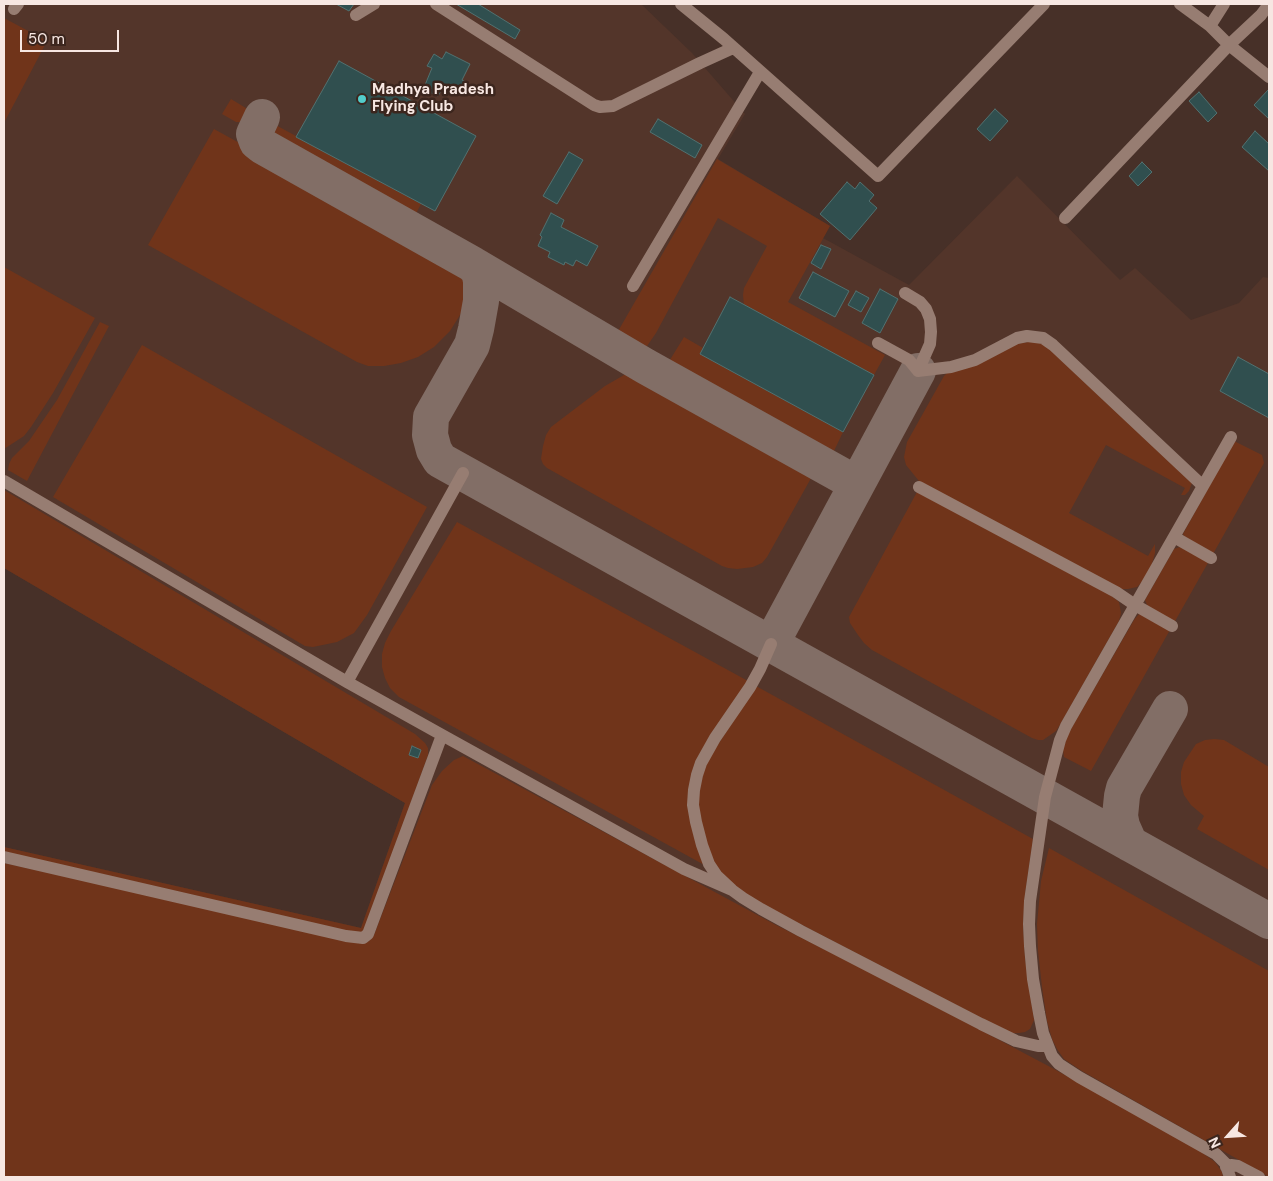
<!DOCTYPE html>
<html>
<head>
<meta charset="utf-8">
<style>
  body { margin:0 }
  #map { position:relative; width:1273px; height:1181px; overflow:hidden; background:#473028; font-family:"DM Sans",sans-serif }
  canvas { display:block }
  .frame { position:absolute; inset:0; border:5px solid #f7e7e2; pointer-events:none }
  .north { position:absolute; left:1203px; top:1111px; width:50px; height:50px; -webkit-text-stroke:4px #3c261e; paint-order:stroke; rotate:244deg; font-size:14px; font-weight:700; line-height:20px; text-align:center; color:#f7e7e2 }
  .north::after { content:''; display:block; margin:auto; width:18px; height:22px; background:#f7e7e2; clip-path:polygon(50% 0,100% 100%,50% 72%,0 100%) }
  .scale { position:absolute; left:20px; top:30px; width:99px; height:22px; box-sizing:border-box; border:2px solid #f7e7e2; border-top:0; padding-left:6px; font-size:15px; line-height:18px; white-space:nowrap; color:#f7e7e2; -webkit-text-stroke:4px #3c261e; paint-order:stroke }
</style>
</head>
<body>
<div id="map">
<canvas width="1273" height="1181"></canvas>
<div class="frame"></div>
<div class="north">N</div>
<div class="scale">50 m</div>
</div>
<script>
const ctx = document.querySelector('canvas').getContext('2d');
ctx.lineJoin = 'round';
function paint(path, color) {
  ctx.fillStyle = color;
  ctx.fill(path, 'evenodd');
}
function poly(rows) {
  const path = new Path2D();
  for (const r of rows) {
    path.moveTo(r[0], r[1]);
    for (let i = 2; i < r.length; i += 2) path.lineTo(r[i], r[i + 1]);
  }
  return path;
}
function trace(path, color, width, dash) {
  ctx.strokeStyle = color;
  ctx.lineWidth = width;
  ctx.lineCap = dash ? 'butt' : 'round';
  ctx.setLineDash(dash || []);
  ctx.stroke(path);
}
function drawText(font, color, halo, rows, align = 'center') {
  ctx.font = font + ' "DM Sans",sans-serif';
  ctx.lineWidth = 5;
  ctx.setLineDash([]);
  ctx.textBaseline = 'middle';
  ctx.strokeStyle = halo;
  ctx.fillStyle = color;
  for (const [text, x, y, turn = 0] of rows) {
    ctx.save();
    ctx.translate(x, y);
    ctx.rotate((+turn || 0) * Math.PI / 180);
    ctx.textAlign = isNaN(turn) ? turn : align;
    if (halo) ctx.strokeText(text, 0, 0);
    ctx.fillText(text, 0, 0);
    ctx.restore();
  }
}
paint(poly([
  [4,4,641,4,692,53,745,114,718,159,830,226,823,238,909,285,1017,176,1120,280,1135,268,1191,320,1239,303,1263,277,1269,278,1269,1177,4,1177,4,847,361,928,405,803,4,568]
]), '#53352a');
paint(poly([
  [4,18,47,41,4,123],
  [231,99,254,113,250,119,244,122,236,122,222,114],
  [272,123,421,204,412,221,276,145,272,141,268,134,269,129],
  [214,129,434,250,449,259,458,267,467,281,471,290,470,299,450,331,434,347,418,357,401,363,384,366,368,366,357,362,148,245],
  [717,159,830,226,788,302,885,355,874,375,744,305,743,295,744,288,767,246,718,218,656,333,645,349,635,345,617,333],
  [4,267,95,318,53,393,31,427,24,436,4,449],
  [100,322,109,326,27,481,8,470,9,464,12,458,29,441,57,400],
  [684,337,703,348,700,354,843,432,834,451,827,453,819,451,665,368],
  [1035,341,1046,346,1192,483,1189,491,1185,495,1181,495,1185,488,1106,445,1069,513,1148,556,1155,544,1155,553,1151,567,1143,581,1137,587,1128,589,1120,589,919,481,906,465,904,457,907,442,944,376,947,373,1016,344],
  [142,345,427,507,367,615,354,633,337,642,313,647,305,646,53,497],
  [624,375,642,375,652,378,668,386,809,469,812,474,810,480,767,557,762,563,753,567,737,569,728,568,722,566,547,468,543,464,541,459,543,446,546,435,551,427,605,386],
  [1234,441,1262,455,1264,463,1213,554,1184,536,1183,534],
  [4,490,415,734,425,743,428,748,428,755,365,931,361,934,4,852,4,847,361,928,405,803,4,568],
  [917,492,1109,594,1119,602,1121,613,1119,621,1061,723,1056,731,1043,740,1038,740,1032,738,872,650,864,643,858,635,850,623,849,617],
  [457,522,748,681,691,782,708,867,399,697,390,688,385,678,382,667,382,654,385,643,391,631],
  [1180,547,1209,561,1174,623,1148,607,1145,600,1174,549],
  [1139,614,1171,628,1091,771,1064,757,1063,749,1068,734,1134,620],
  [756,686,1033,839,1025,894,1023,925,1025,958,1034,1020,1030,1029,1025,1032,1019,1033,1010,1033,758,902,732,886,709,856,697,806,704,766],
  [1214,739,1224,740,1269,767,1269,870,1197,829,1204,816,1191,805,1184,795,1181,784,1181,772,1184,762,1196,744,1205,740],
  [463,756,774,924,903,989,1054,1069,1193,1146,1215,1162,1222,1172,1223,1177,4,1177,4,863,365,943,369,941,374,935,432,785,442,771,454,760],
  [1049,848,1269,971,1269,1177,1082,1071,1064,1059,1057,1049,1052,1039,1047,1021,1042,987,1038,951,1037,924,1041,881]
]), '#70341a');
trace(poly([
  [262,117,254,134,257,142,262,146,472,264,479,271,481,281,481,301,476,329,472,345,431,417,430,435,434,450,440,460,1269,921],
  [472,264,645,366,857,484],
  [771,644,918,371],
  [1130,844,1122,826,1120,816,1122,796,1124,788,1170,709]
]), '#826e66', 36);
const building = poly([
  [336,4,354,4,349,11,336,4],
  [456,4,478,4,520,30,515,39,456,4],
  [446,52,470,64,462,80,468,83,463,92,451,86,447,94,441,91,438,96,429,92,431,88,425,85,432,68,427,66,434,54,442,59,446,52],
  [339,61,476,136,435,211,296,137,339,61],
  [1269,89,1269,119,1254,105,1269,89],
  [1199,92,1217,113,1208,122,1189,101,1199,92],
  [995,109,1008,121,990,141,977,129,995,109],
  [658,119,702,145,695,158,650,132,658,119],
  [1255,131,1269,144,1269,171,1242,147,1255,131],
  [569,152,583,160,557,204,543,196,569,152],
  [1142,162,1152,172,1138,186,1129,176,1142,162],
  [847,182,855,189,860,182,874,195,869,201,877,208,850,240,820,214,847,182],
  [551,213,564,220,561,227,598,246,587,266,576,260,573,266,565,262,564,265,548,257,550,252,538,246,542,237,540,235,551,213],
  [821,245,831,249,821,269,811,263,821,245],
  [813,272,849,291,835,317,799,298,813,272],
  [880,289,898,299,880,333,862,323,880,289],
  [856,291,869,298,861,312,848,305,856,291],
  [730,297,874,375,843,432,700,354,730,297],
  [1238,357,1269,374,1269,418,1220,391,1238,357],
  [412,746,421,750,418,758,409,755,412,746]
]);
paint(building, '#304f4f');
trace(building, '#517170', 1);
trace(poly([
  [436,4,594,105,600,107,613,106,621,102,700,63,733,48],
  [681,4,724,39,878,176,1044,4],
  [1180,4,1210,26,1229,45,1269,77],
  [14,9,18,4],
  [356,15,374,4],
  [1210,26,1224,4],
  [1065,218,1229,45,1261,15,1269,4],
  [633,286,760,72],
  [905,293,920,302,926,309,930,319,931,332,930,344,918,371],
  [878,343,909,360,918,371],
  [918,371,951,367,975,360,1017,338,1027,336,1043,338,1053,345,1203,486],
  [4,481,347,682,442,735,684,869,732,890],
  [919,487,1116,592,1135,605,1172,626],
  [1174,537,1211,558],
  [771,644,760,669,750,687,715,738,701,763,697,775,694,790,693,805,696,822,702,845,709,864,717,876,732,890,743,898,761,909,801,931,981,1024,1016,1041,1038,1046,1047,1046],
  [347,682,463,473],
  [4,857,346,936,363,938,368,934,442,735],
  [1226,1167,1231,1165,1238,1166,1259,1177],
  [1230,1177,1225,1163,1216,1154,1079,1077,1059,1064,1052,1056,1043,1033,1039,1013,1033,979,1030,946,1029,924,1030,901,1045,797,1060,740,1066,726,1231,437]
]), '#977d72', 12);
for (const [x, y, r, color] of [
  [362,99,5,"#53cdcb"]
]) {
  const dot = new Path2D();
  dot.arc(x, y, r, 0, 2 * Math.PI);
  ctx.fillStyle = color;
  ctx.fill(dot);
  trace(dot, '#3c261e', 2);
}
drawText('bold 15px', '#f7e7e2', '#3c261e', [
  ["Madhya Pradesh",372,90],
  ["Flying Club",372,107]
], 'left');
</script>
</body>
</html>
